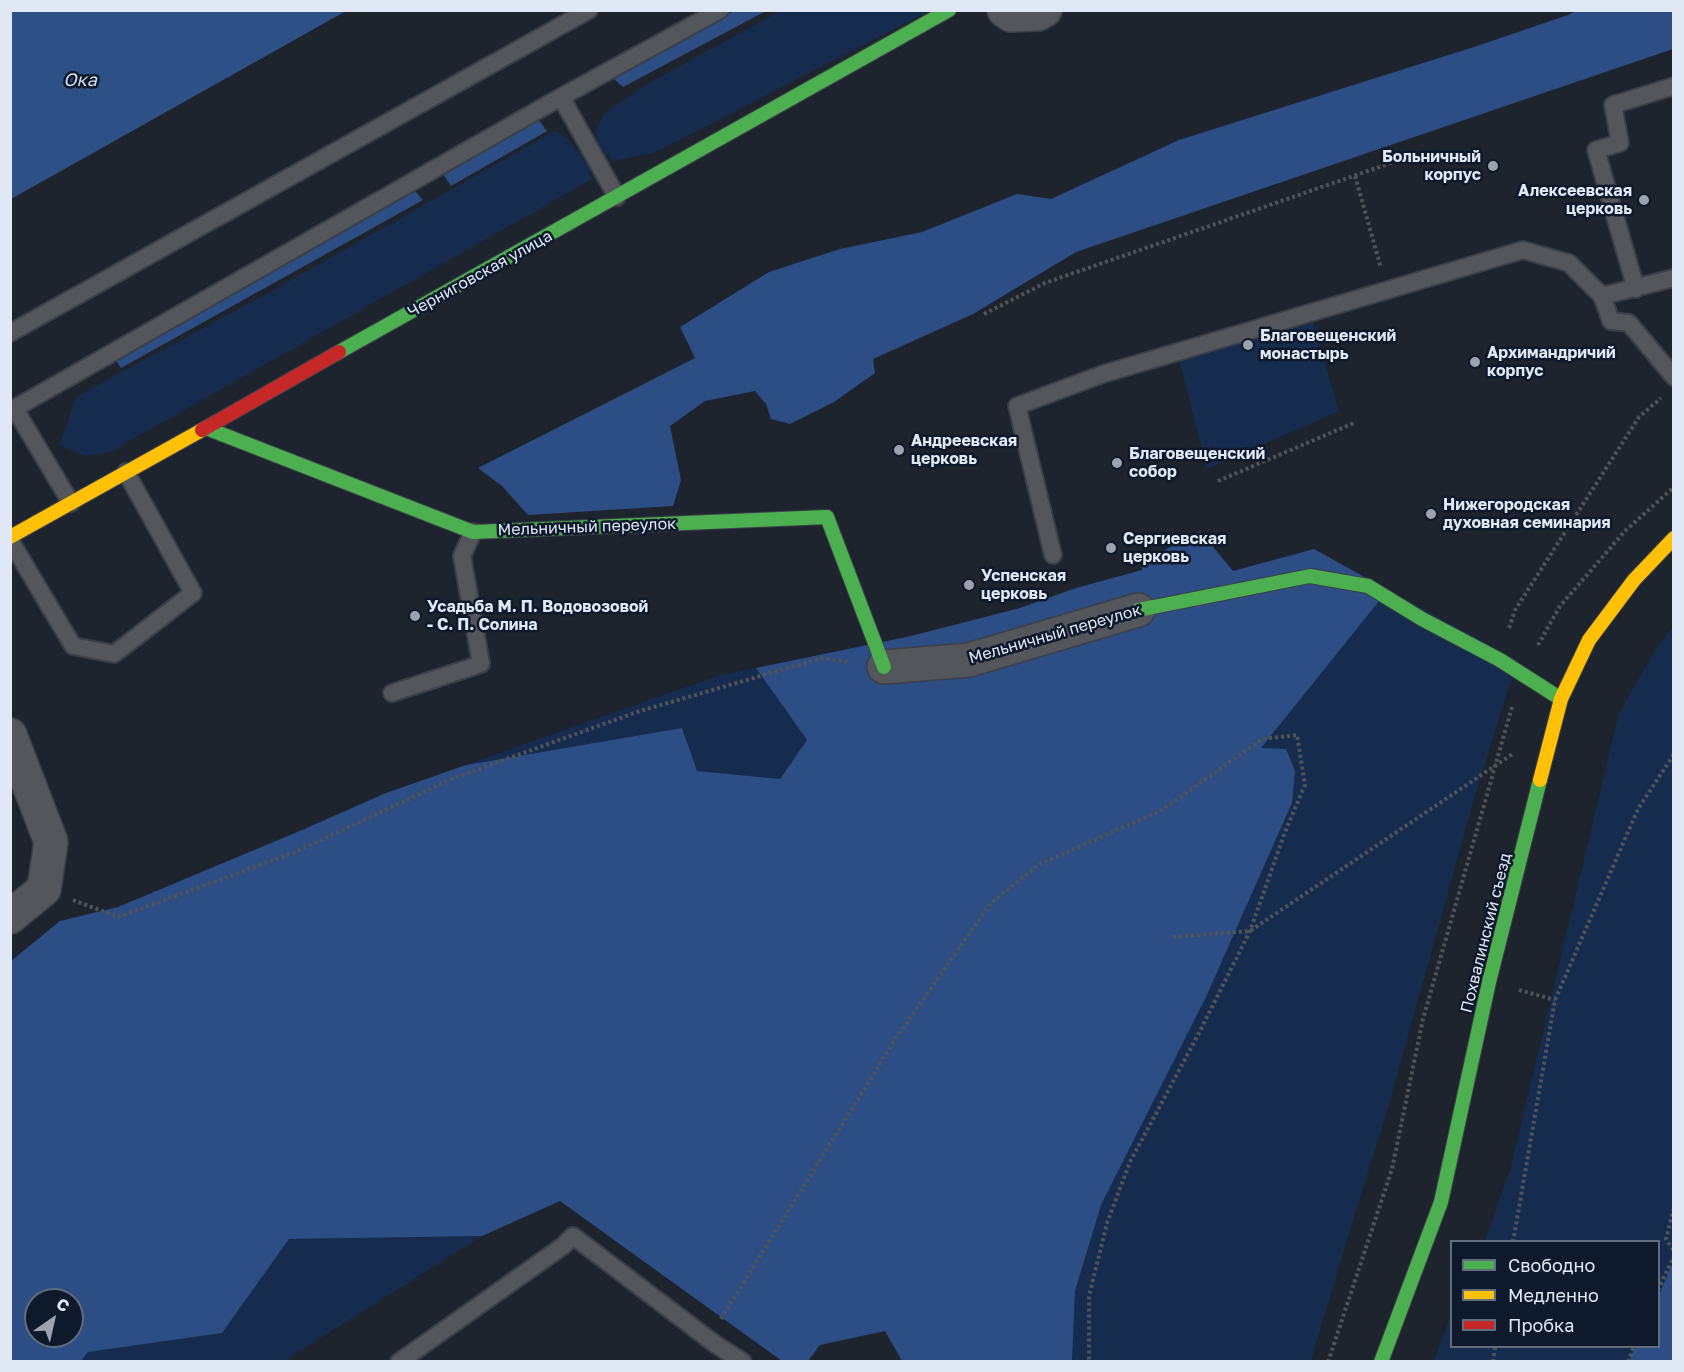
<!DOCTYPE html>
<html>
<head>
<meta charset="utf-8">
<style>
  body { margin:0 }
  #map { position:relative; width:1684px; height:1372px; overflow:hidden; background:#1e242e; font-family:"Golos Text",sans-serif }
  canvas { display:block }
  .frame { position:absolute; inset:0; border:12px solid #e0e8f5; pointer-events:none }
  .legend { position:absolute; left:1450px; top:1240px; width:210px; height:108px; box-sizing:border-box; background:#0e192b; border:2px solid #626c7c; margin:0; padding:8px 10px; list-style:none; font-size:18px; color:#e0e8f5 }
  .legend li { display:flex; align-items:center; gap:12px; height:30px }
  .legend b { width:30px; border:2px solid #626c7c }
  .north { position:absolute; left:24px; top:1288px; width:60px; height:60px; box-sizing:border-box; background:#0e192b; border:2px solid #626c7c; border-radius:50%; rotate:34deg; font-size:16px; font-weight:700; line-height:24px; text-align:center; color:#e0e8f5 }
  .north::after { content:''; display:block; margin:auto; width:21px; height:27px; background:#9ca3af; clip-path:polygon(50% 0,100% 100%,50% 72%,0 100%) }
</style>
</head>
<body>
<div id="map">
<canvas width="1684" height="1372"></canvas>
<div class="frame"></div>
<ul class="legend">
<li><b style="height:8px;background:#4caf50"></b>Свободно</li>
<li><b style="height:8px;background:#ffc107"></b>Медленно</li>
<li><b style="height:8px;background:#c62828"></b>Пробка</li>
</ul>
<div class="north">С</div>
</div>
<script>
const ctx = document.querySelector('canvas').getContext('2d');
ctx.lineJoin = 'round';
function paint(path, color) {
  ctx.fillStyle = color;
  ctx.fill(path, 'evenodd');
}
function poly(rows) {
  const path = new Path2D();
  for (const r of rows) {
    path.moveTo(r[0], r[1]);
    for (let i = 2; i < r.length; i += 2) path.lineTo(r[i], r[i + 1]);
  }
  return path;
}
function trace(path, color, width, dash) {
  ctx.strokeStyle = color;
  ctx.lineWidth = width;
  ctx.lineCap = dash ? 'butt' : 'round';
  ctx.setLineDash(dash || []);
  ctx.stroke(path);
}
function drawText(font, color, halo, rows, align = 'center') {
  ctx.font = font + ' "Golos Text",sans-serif';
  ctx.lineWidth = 5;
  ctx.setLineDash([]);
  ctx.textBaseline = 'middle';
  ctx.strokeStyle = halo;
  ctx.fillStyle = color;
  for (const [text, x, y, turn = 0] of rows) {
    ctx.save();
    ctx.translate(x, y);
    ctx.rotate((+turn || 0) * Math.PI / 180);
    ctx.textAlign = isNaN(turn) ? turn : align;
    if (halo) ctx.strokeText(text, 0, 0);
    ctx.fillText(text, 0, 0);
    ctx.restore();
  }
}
paint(poly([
  [780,11,929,11,654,153,613,161,599,146,595,131,605,113,644,86],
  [555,131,567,138,588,165,592,179,112,451,86,456,60,445,76,397,268,293],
  [1312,318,1339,411,1207,469,1179,359],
  [1388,590,1517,660,1474,799,1386,1115,1349,1233,1311,1361,1072,1362,1075,1291,1101,1205,1206,997,1292,803,1261,748],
  [1673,627,1673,1336,1664,1361,1434,1362,1451,1314,1452,1346,1658,1346,1658,1242,1485,1241,1511,1167,1619,713,1657,647],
  [756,668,807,740,780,779,696,771,683,728,466,765,720,675],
  [482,1236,284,1361,81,1362,87,1352,222,1333,289,1239]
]), '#162c4e');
paint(poly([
  [734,11,766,11,623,87,612,77],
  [1576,11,1673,11,1673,49,1076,252,973,314,873,359,875,373,834,402,790,424,771,419,766,404,755,391,705,401,670,426,681,480,673,506,528,515,502,486,478,468,695,358,680,327,769,272,840,249,922,232,1017,194,1051,199,1179,140,1474,47,1568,15],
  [538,119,547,131,451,186,443,174],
  [415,191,423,200,121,368,114,358],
  [1200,531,1233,571,1314,549,1388,590,1261,748,1286,749,1295,771,1292,803,1206,997,1101,1205,1075,1291,1072,1361,902,1361,885,1331,820,1345,808,1361,782,1361,560,1201,482,1236,289,1239,222,1333,88,1352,81,1361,11,1362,11,961,60,921,118,907,302,830,386,793,466,765,682,728,697,771,780,779,807,740,756,668,911,636,1020,608,1076,588,1142,570,1141,563],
  [36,1300,72,1300,72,1336,36,1336],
  [1673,1262,1673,1361,1629,1361,1635,1347,1658,1346,1659,1295]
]), '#2c4e84');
paint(poly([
  [11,10,346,10,346,11,11,199]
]), '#2d5087');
const lane = poly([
  [561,97,617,197],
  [1636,289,1596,150,1620,143,1613,105,1674,86],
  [1602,296,1674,278],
  [10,333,589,10],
  [15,409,71,503],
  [10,411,561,97,720,10],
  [10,540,73,646,114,654,193,593,126,472],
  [1053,555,1017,406,1103,374,1523,250,1569,263,1602,296,1611,321,1629,323,1674,377],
  [392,693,481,664,462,556,473,532],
  [399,1362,563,1246,573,1236,715,1344,743,1362]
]);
const street = poly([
  [1004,10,1011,15,1038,14,1045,10],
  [884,667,969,660,1138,610],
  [10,735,51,842,44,889,10,917]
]);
const fast = poly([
  [339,352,949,10],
  [206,428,473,532,827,517,884,667],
  [1138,610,1310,576,1368,586,1422,619,1500,660,1561,699],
  [1381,1362,1441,1202,1489,982,1540,780]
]);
const slow = poly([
  [10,537,202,430],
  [1540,780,1561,699,1589,640,1634,580,1674,538]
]);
const jam = poly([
  [202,430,339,352]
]);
trace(lane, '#3b4048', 20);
trace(street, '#3b4048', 36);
trace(fast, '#3b4048', 16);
trace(slow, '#3b4048', 16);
trace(jam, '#3b4048', 16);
trace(poly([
  [1355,176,1381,268],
  [984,314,1045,283,1414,155],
  [1218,481,1354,423],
  [1509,628,1515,610,1639,417,1661,398],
  [1538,645,1560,606,1625,531,1674,487],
  [73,900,118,917,293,853,454,778,637,712,822,658,848,662],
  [1173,937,1250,931,1514,753],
  [1519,990,1555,1000],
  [1674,1208,1666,1239,1674,1251],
  [1513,1242,1555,1000,1638,809,1674,754],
  [1658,1290,1674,1256],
  [721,1319,896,1038,991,903,1038,865,1162,810,1262,739,1297,735,1305,785,1285,832,1250,931,1199,1033,1130,1162,1107,1223,1089,1296,1089,1362],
  [1328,1362,1392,1169,1423,1019,1512,707],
  [1493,1362,1495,1346],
  [1628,1362,1634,1346]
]), '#505458', 4, [3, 3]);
trace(lane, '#53565b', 16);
trace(street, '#53565b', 33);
trace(fast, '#4caf50', 14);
trace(slow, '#ffc107', 14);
trace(jam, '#c62828', 14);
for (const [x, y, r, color] of [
  [1493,166,6,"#9ca3af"],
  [1644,200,6,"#9ca3af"],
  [1248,345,6,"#9ca3af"],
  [1475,362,6,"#9ca3af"],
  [899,450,6,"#9ca3af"],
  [1117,463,6,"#9ca3af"],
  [1431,514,6,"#9ca3af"],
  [1111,548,6,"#9ca3af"],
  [969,585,6,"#9ca3af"],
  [415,616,6,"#9ca3af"]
]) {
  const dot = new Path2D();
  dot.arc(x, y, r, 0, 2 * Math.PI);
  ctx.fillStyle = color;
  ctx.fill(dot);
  trace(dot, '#0e192b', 2);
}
drawText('bold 16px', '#e0e8f5', '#0e192b', [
  ["Больничный",1481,157,"right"],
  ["корпус",1481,175,"right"],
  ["Алексеевская",1632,191,"right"],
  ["церковь",1632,209,"right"],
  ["Благовещенский",1260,336],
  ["монастырь",1260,354],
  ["Архимандричий",1487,353],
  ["корпус",1487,371],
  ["Андреевская",911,441],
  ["церковь",911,459],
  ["Благовещенский",1129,454],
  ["собор",1129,472],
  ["Нижегородская",1443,505],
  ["духовная семинария",1443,523],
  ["Сергиевская",1123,539],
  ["церковь",1123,557],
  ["Успенская",981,576],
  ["церковь",981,594],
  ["Усадьба М. П. Водовозовой",427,607],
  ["- С. П. Солина",427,625]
], 'left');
drawText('16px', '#e0e8f5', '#0e192b', [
  ["Черниговская улица",480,274,-29],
  ["Мельничный переулок",587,527,-2],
  ["Мельничный переулок",1055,634,-16],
  ["Похвалинский съезд",1486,933,-76]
]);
drawText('italic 18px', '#d1ddef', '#0e192b', [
  ["Ока",80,80]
]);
</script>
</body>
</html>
